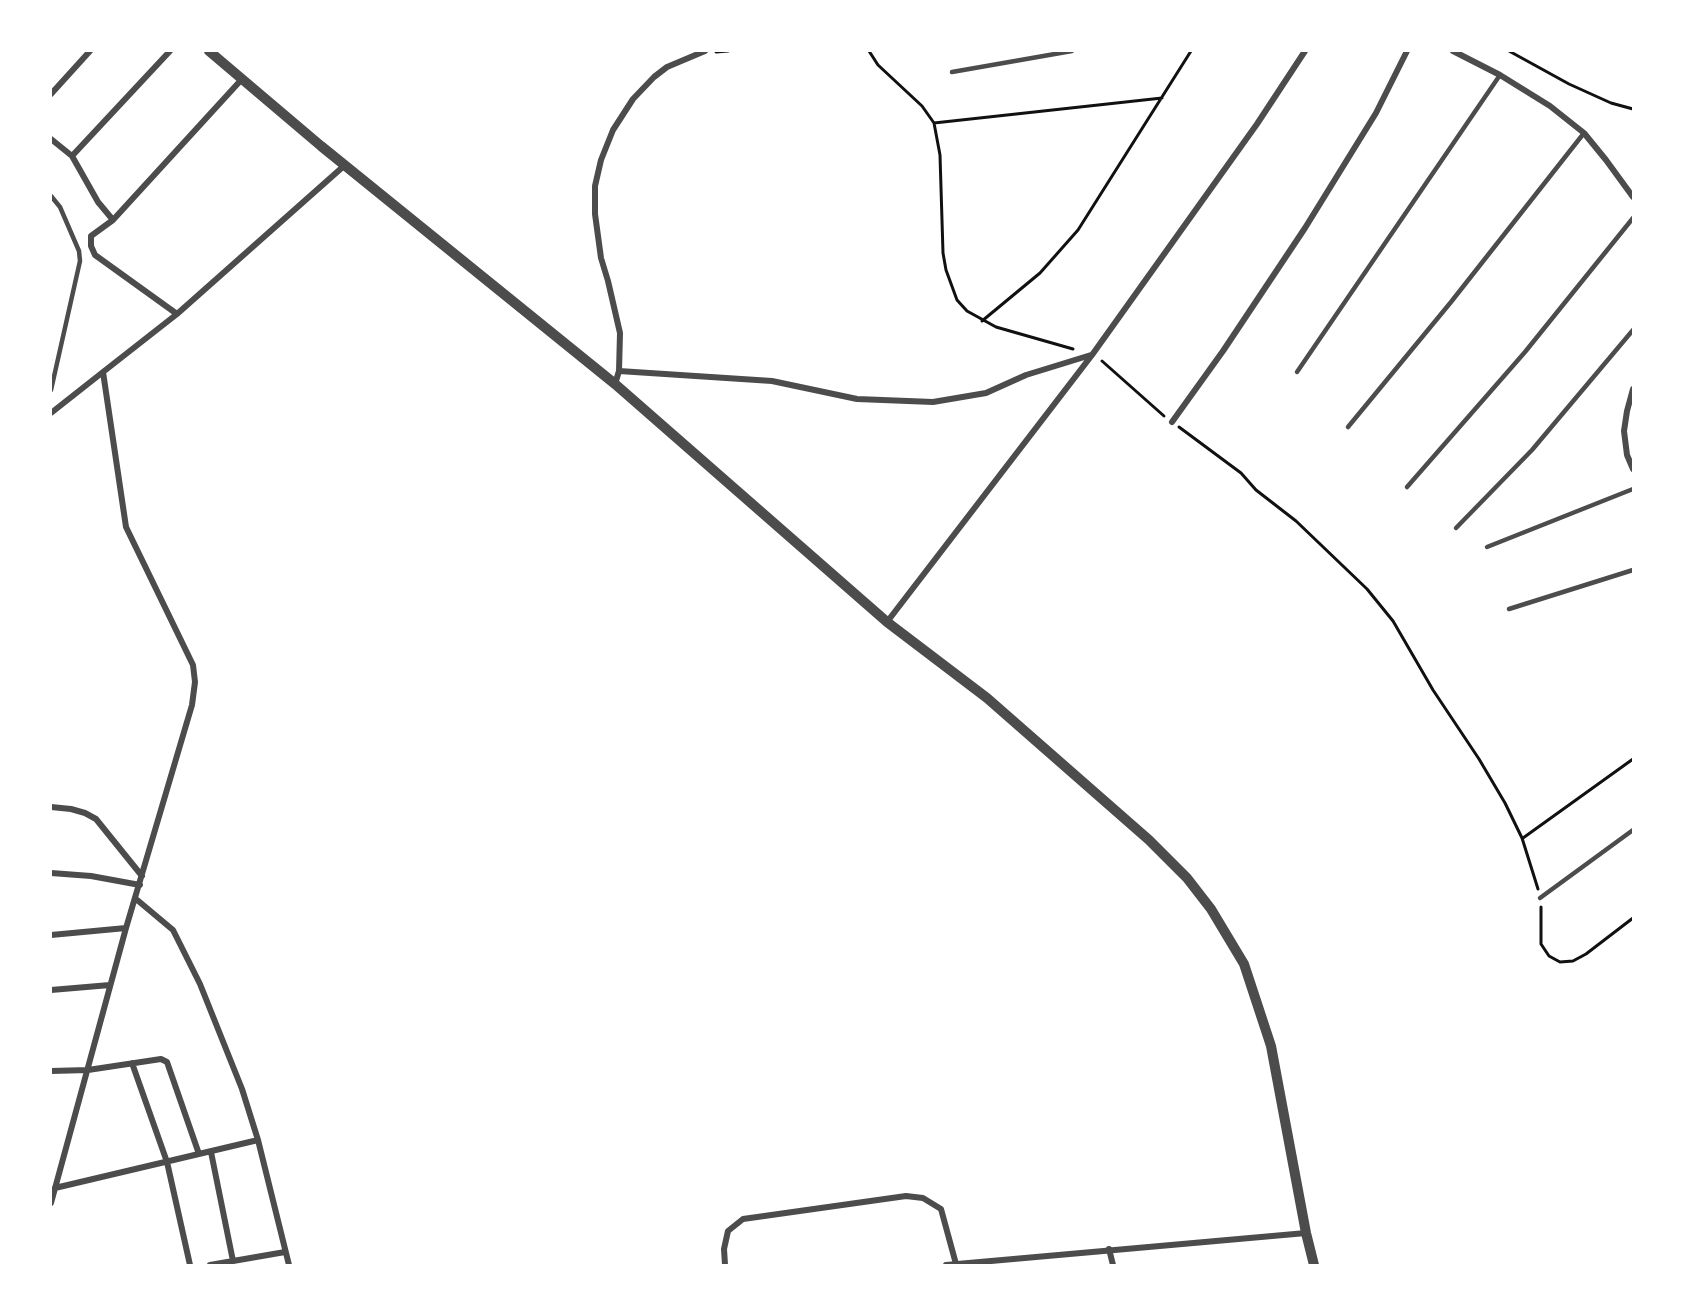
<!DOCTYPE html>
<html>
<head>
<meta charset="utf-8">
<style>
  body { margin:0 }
  #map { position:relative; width:1684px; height:1316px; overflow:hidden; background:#fff; font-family:Figtree,sans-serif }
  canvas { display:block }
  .frame { position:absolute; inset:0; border:52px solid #fff; pointer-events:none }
</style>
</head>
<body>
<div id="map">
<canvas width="1684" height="1316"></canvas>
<div class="frame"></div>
</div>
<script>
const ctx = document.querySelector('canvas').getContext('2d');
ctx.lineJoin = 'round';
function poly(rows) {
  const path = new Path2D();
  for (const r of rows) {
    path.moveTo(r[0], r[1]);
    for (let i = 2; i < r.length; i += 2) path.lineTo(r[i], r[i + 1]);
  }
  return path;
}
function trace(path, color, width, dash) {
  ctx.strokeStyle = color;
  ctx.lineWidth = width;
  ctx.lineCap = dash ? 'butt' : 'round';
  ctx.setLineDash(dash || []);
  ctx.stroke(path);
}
trace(poly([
  [869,51,878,65,922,106,934,123,940,155,943,253,946,270,957,300,967,311,996,327,1073,349],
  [1509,51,1569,84,1611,103,1633,109],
  [716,52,728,51],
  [934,123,1162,98],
  [982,321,1040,273,1078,230,1191,51],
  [1102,361,1164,416],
  [1179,427,1241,473,1256,490,1296,521,1367,589,1393,621,1433,690,1479,759,1505,803,1522,838,1538,889],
  [1523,838,1633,759],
  [1541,907,1541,944,1549,956,1560,962,1573,961,1586,954,1633,918]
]), '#111', 3);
trace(poly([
  [952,72,1072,51],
  [51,196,60,207,79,251,80,261,51,390],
  [1297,372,1500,75],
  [1348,427,1451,302,1584,133],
  [1407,487,1525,352,1633,218],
  [1456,528,1532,450,1633,330],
  [1487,547,1633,489],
  [1509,609,1633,570],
  [1540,898,1633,830]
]), '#4c4c4c', 4.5);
trace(poly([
  [1453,51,1500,75,1550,106,1584,133,1606,160,1633,197],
  [51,94,90,51],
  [51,139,72,156,170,51],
  [72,156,98,202,113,220],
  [177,314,95,255,91,246,91,236,113,220,242,79],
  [619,371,772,381,857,399,933,402,986,393,1026,375,1091,355],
  [615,384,619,371,620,333,608,281,601,258,595,214,595,186,601,160,613,130,633,99,654,77,667,67,705,51],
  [1633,389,1627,411,1624,431,1627,455,1633,469],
  [51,413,103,372],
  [1172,422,1223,351,1305,228,1376,113,1407,51],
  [887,622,1092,355,1257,124,1305,51],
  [51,807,71,809,85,813,96,819,142,876],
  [51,873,91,876,140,885],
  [136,899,173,930,200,984,242,1089,258,1140],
  [51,935,126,928],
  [51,990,110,985],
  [132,1063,167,1162,190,1265],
  [51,1071,88,1070,161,1059,167,1062,199,1154],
  [211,1152,233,1261],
  [55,1188,258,1140,289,1265],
  [51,1203,126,928,192,705,195,682,193,665,126,527,103,372,177,314,345,165],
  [1109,1249,1113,1265],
  [210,1265,285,1252],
  [725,1265,724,1249,728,1231,743,1219,906,1196,923,1198,941,1209,956,1264],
  [946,1265,1306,1233]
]), '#4c4c4c', 6);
trace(poly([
  [209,51,321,146,615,384,887,622,987,698,1149,840,1187,878,1211,909,1244,964,1271,1046,1306,1233,1314,1265]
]), '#4c4c4c', 10);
</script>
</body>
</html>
